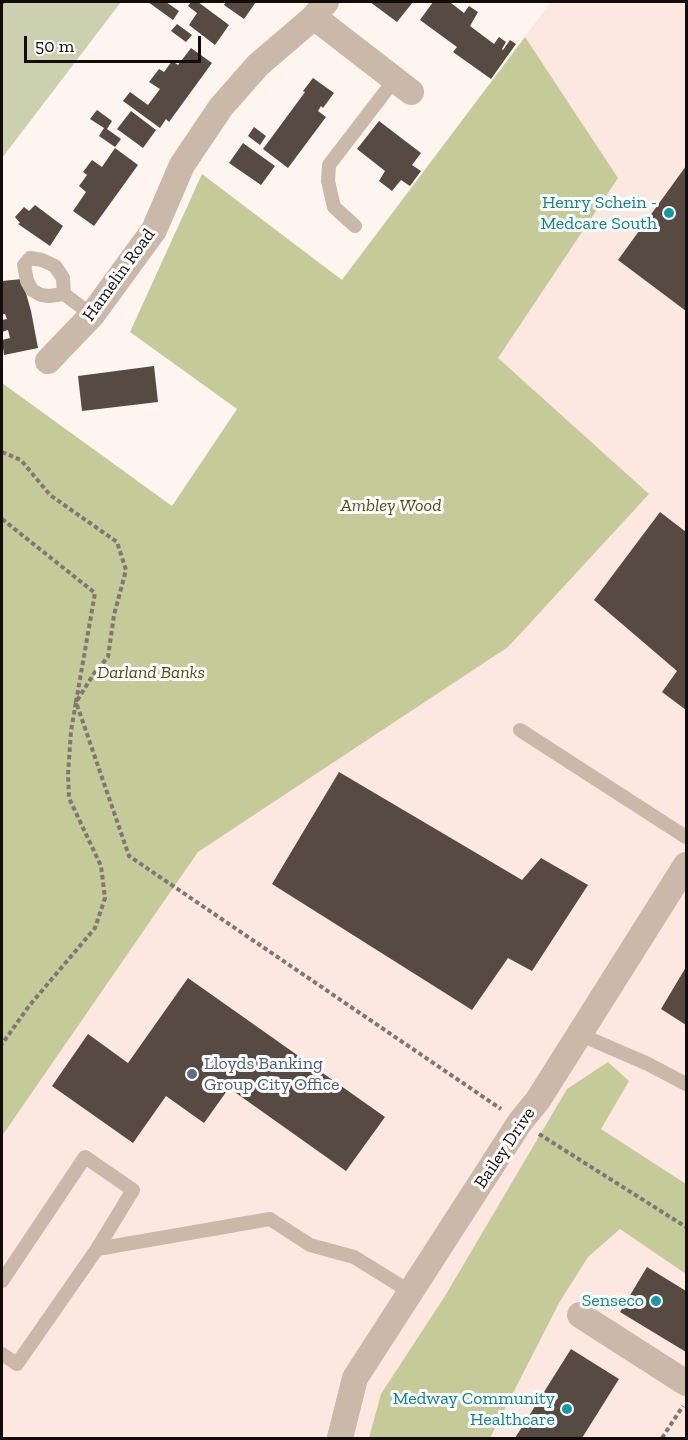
<!DOCTYPE html>
<html>
<head>
<meta charset="utf-8">
<style>
  body { margin:0 }
  #map { position:relative; width:688px; height:1440px; overflow:hidden; background:#fef4f0; font-family:"Zilla Slab",serif }
  canvas { display:block }
  .frame { position:absolute; inset:0; border:3px solid #120d0a; pointer-events:none }
  .scale { position:absolute; left:24px; top:36px; width:177px; height:27px; box-sizing:border-box; border:3px solid #120d0a; border-top:0; padding-left:8px; font-size:18px; line-height:21px; white-space:nowrap; color:#120d0a; -webkit-text-stroke:4px #fff; paint-order:stroke }
</style>
</head>
<body>
<div id="map">
<canvas width="688" height="1440"></canvas>
<div class="frame"></div>
<div class="scale">50 m</div>
</div>
<script>
const ctx = document.querySelector('canvas').getContext('2d');
ctx.lineJoin = 'round';
function paint(path, color) {
  ctx.fillStyle = color;
  ctx.fill(path, 'evenodd');
}
function poly(rows) {
  const path = new Path2D();
  for (const r of rows) {
    path.moveTo(r[0], r[1]);
    for (let i = 2; i < r.length; i += 2) path.lineTo(r[i], r[i + 1]);
  }
  return path;
}
function trace(path, color, width, dash) {
  ctx.strokeStyle = color;
  ctx.lineWidth = width;
  ctx.lineCap = dash ? 'butt' : 'round';
  ctx.setLineDash(dash || []);
  ctx.stroke(path);
}
function drawText(font, color, halo, rows, align = 'center') {
  ctx.font = font + ' "Zilla Slab",serif';
  ctx.lineWidth = 6;
  ctx.setLineDash([]);
  ctx.textBaseline = 'middle';
  ctx.strokeStyle = halo;
  ctx.fillStyle = color;
  for (const [text, x, y, turn = 0] of rows) {
    ctx.save();
    ctx.translate(x, y);
    ctx.rotate((+turn || 0) * Math.PI / 180);
    ctx.textAlign = isNaN(turn) ? turn : align;
    if (halo) ctx.strokeText(text, 0, 0);
    ctx.fillText(text, 0, 0);
    ctx.restore();
  }
}
paint(poly([
  [551,2,686,2,686,1438,2,1438,2,1136,198,852,508,647,341,280]
]), '#fce8e0');
paint(poly([
  [2,2,121,2,2,158]
]), '#cbd0ae');
paint(poly([
  [525,37,618,178,498,358,649,494,508,647,198,852,2,1136,2,383,172,506,237,409,130,332,202,174,342,280],
  [608,1062,629,1081,601,1129,686,1184,686,1274,620,1229,588,1257,559,1303,490,1438,369,1438,381,1394,445,1296,567,1089]
]), '#c5ca99');
paint(poly([
  [148,2,166,2,179,11,173,20],
  [191,2,198,2,229,25,215,45,189,25,197,13,188,6],
  [226,2,256,2,244,19,224,5],
  [370,2,413,2,397,22],
  [433,2,452,2,451,3,464,13,469,6,478,12,470,26,494,44,499,37,506,42,502,49,503,50,510,40,516,44,491,79,453,52,457,47,420,20],
  [177,24,192,35,186,42,171,31],
  [191,48,212,63,169,122,166,119,160,128,123,101,130,92,148,105,160,89,149,82,159,69,164,72,172,61,178,65],
  [313,78,334,93,323,108,321,106,318,111,326,117,288,168,263,149,305,92,303,91],
  [97,110,112,121,107,129,121,139,115,147,99,136,104,128,90,119],
  [131,111,156,130,143,148,117,129],
  [379,121,421,153,412,165,421,171,410,186,401,180,392,191,379,181,385,171,357,149],
  [254,127,266,136,260,145,248,136],
  [243,143,275,166,261,185,229,163],
  [115,148,138,165,94,226,73,211,86,192,79,186,87,175,83,172,92,160,102,167],
  [686,166,686,311,618,260],
  [35,205,63,226,50,246,18,224,20,223,15,217,24,207,29,211],
  [22,279,31,311,38,348,4,355,2,340,10,338,8,330,2,332,2,320,7,319,5,314,2,314,2,281],
  [154,366,158,402,82,411,78,376],
  [660,512,686,532,686,710,662,692,677,671,594,600],
  [339,772,522,880,541,858,588,885,532,971,508,958,472,1010,272,884],
  [686,967,686,1025,661,1009],
  [188,978,385,1117,346,1171,229,1088,204,1123,166,1096,133,1143,52,1086,88,1034,128,1063],
  [647,1267,686,1291,686,1352,620,1312],
  [571,1349,619,1379,582,1438,515,1438]
]), '#564a43');
trace(poly([
  [2,3,3,2],
  [2,452,21,460,50,495,117,542,126,570,114,615,108,657,95,672,76,702,71,731,68,774,69,798,101,866,105,898,95,928,29,1006,2,1044],
  [2,519,95,593,76,702,129,856,501,1109],
  [539,1134,686,1227],
  [662,1438,683,1406]
]), '#7f7774', 4, [4.5, 3]);
trace(poly([
  [355,226,334,207,328,181,329,165,395,79],
  [64,294,49,296,41,295,32,290,27,281,24,265,30,258,42,260,55,266,63,278,64,294,92,315],
  [520,730,686,837],
  [579,1034,648,1064,686,1084],
  [97,1249,270,1219,310,1245,354,1257,409,1291],
  [2,1281,85,1157,133,1190,97,1249,17,1364,2,1354]
]), '#cab8a8', 14);
trace(poly([
  [314,17,411,92],
  [48,361,92,315,154,230,182,165,221,107,258,65,314,17,326,2],
  [580,1315,686,1383],
  [340,1438,355,1378,520,1122,538,1100,686,865]
]), '#cab8a8', 26);
for (const [x, y, r, color] of [
  [669,213,6,"#0f9aa8"],
  [192,1074,6,"#5c6f8a"],
  [656,1301,6,"#0f9aa8"],
  [567,1409,6,"#0f9aa8"]
]) {
  const dot = new Path2D();
  dot.arc(x, y, r, 0, 2 * Math.PI);
  ctx.fillStyle = color;
  ctx.fill(dot);
  trace(dot, '#fff', 2);
}
drawText('18px', '#0d838f', '#fff', [
  ["Henry Schein -",657,203],
  ["Medcare South",657,224],
  ["Senseco",644,1301],
  ["Medway Community",555,1399],
  ["Healthcare",555,1420]
], 'right');
drawText('18px', '#120d0a', '#fff', [
  ["Hamelin Road",119,275,-54],
  ["Bailey Drive",505,1148,-56]
]);
drawText('italic 18px', '#4b4f16', '#fff', [
  ["Ambley Wood",391,506],
  ["Darland Banks",151,673]
]);
drawText('18px', '#4e5e75', '#fff', [
  ["Lloyds Banking",204,1064],
  ["Group City Office",204,1085]
], 'left');
</script>
</body>
</html>
